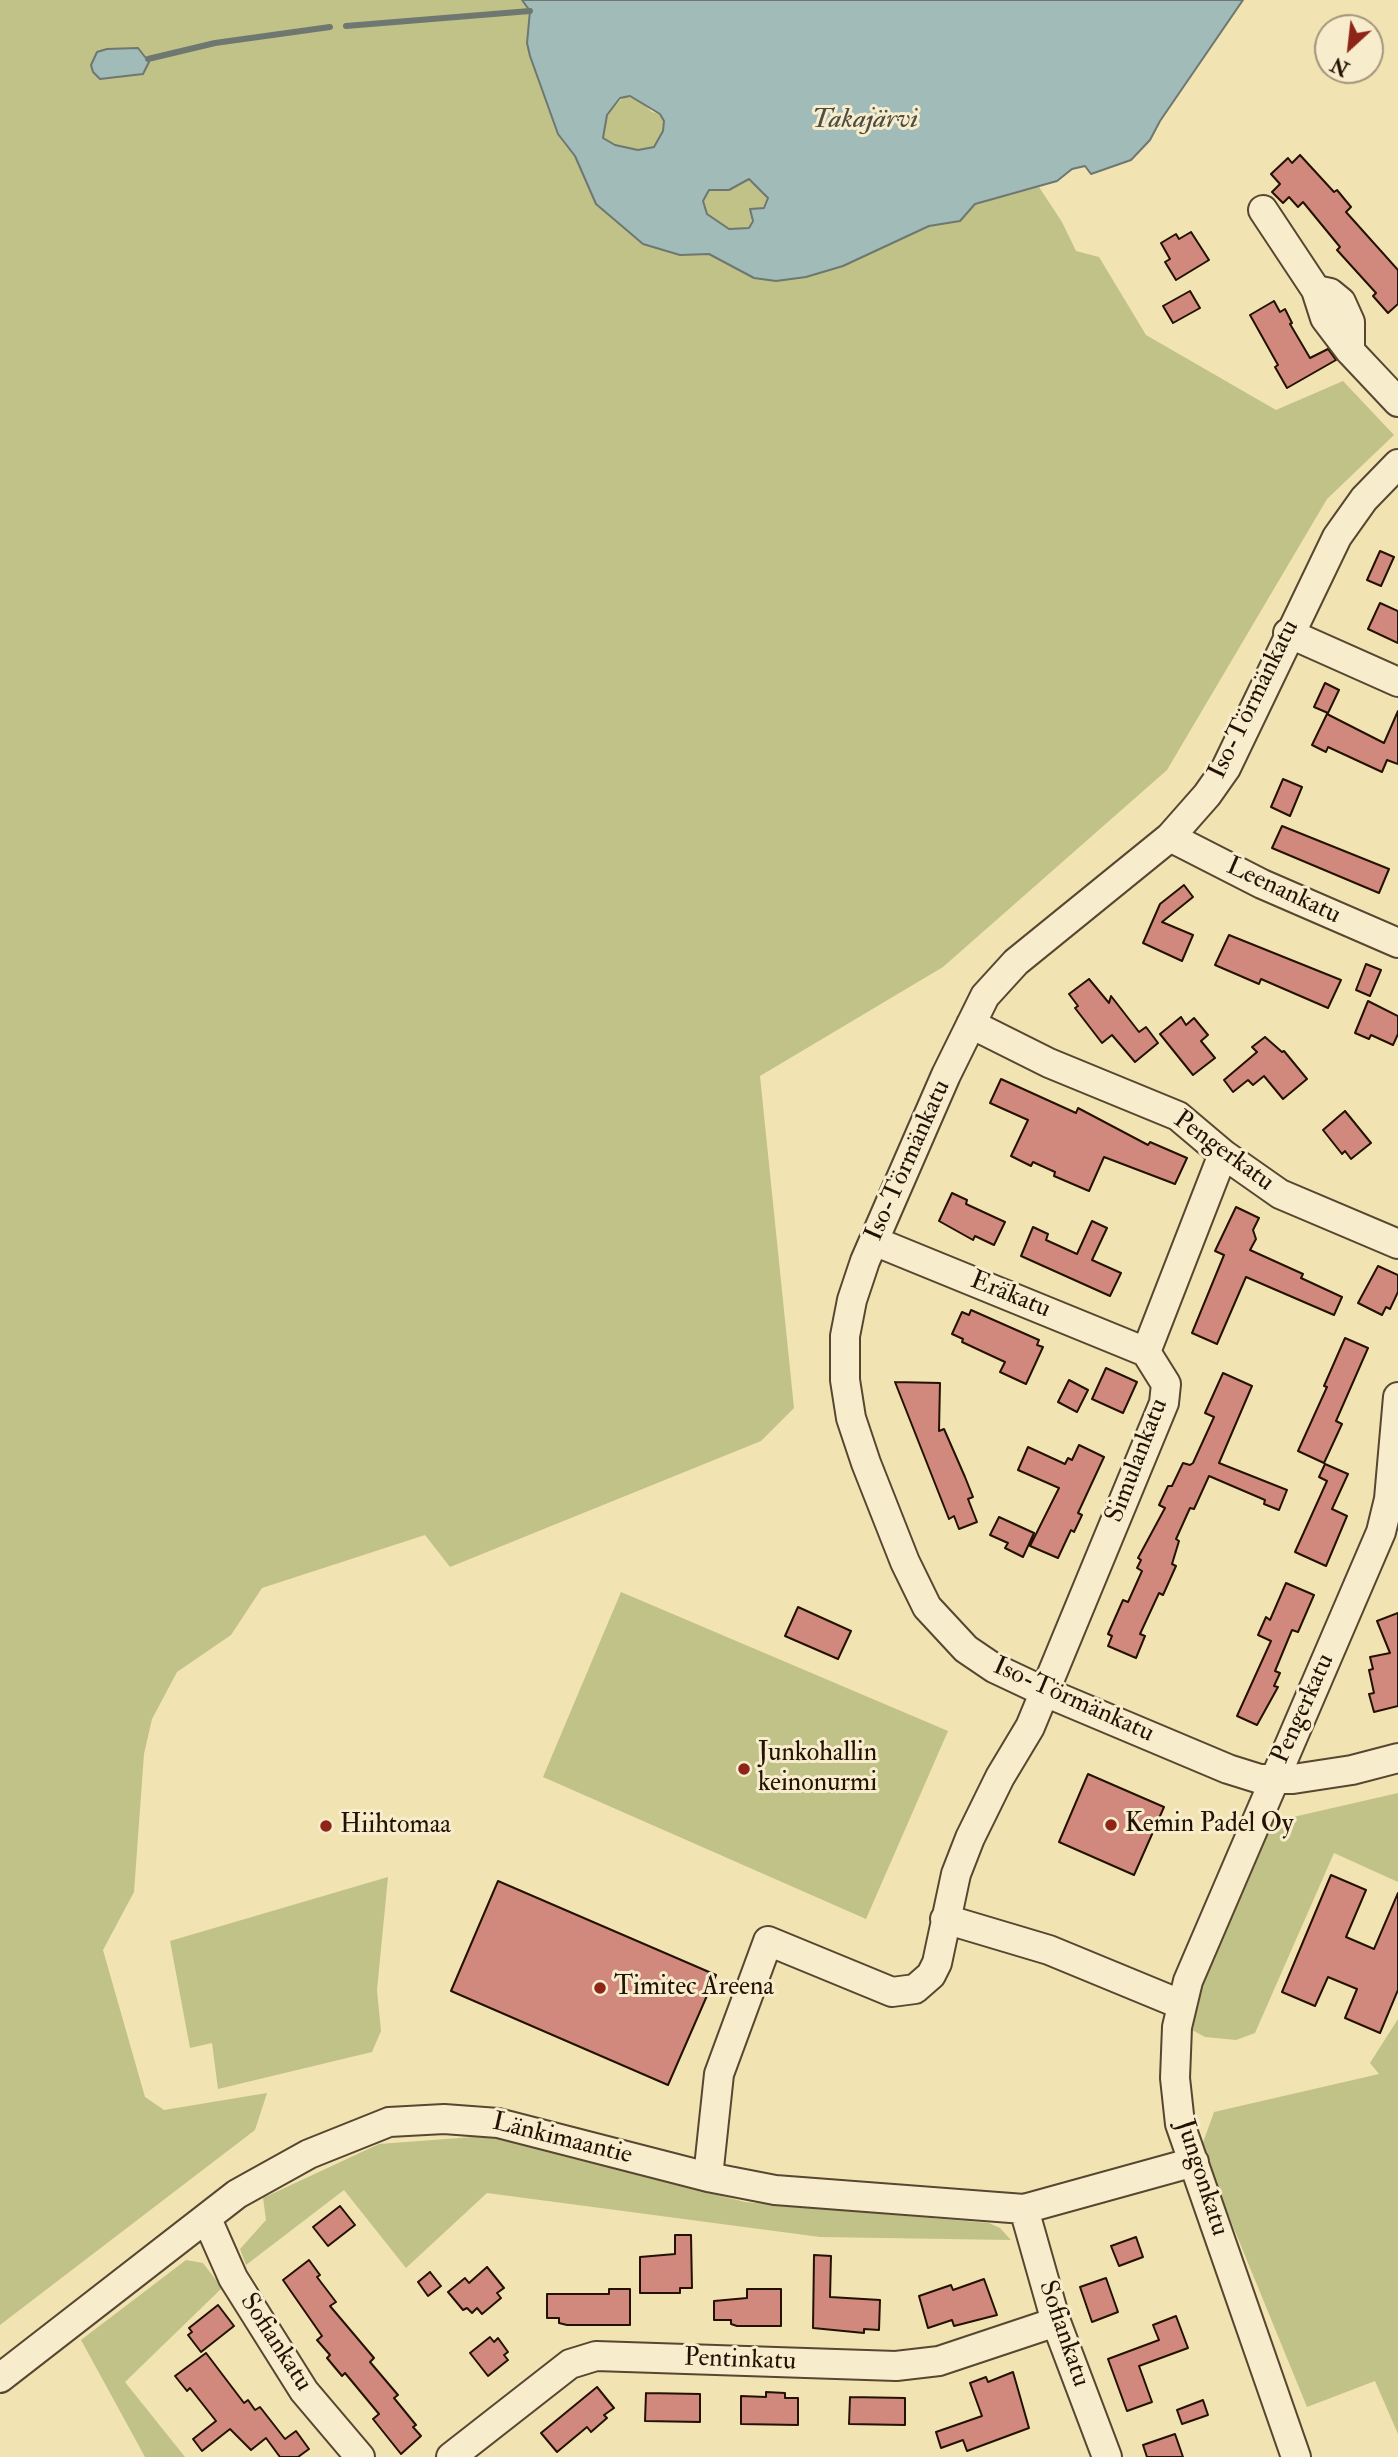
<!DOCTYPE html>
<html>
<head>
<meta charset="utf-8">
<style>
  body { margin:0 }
  #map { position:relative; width:1398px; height:2457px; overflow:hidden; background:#f2e3b2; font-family:"IM FELL Double Pica",serif }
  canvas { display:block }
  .north { position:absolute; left:1314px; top:14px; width:70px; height:70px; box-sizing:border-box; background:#f7edcd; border:2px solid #a2957d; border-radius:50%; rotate:207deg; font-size:19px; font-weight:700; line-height:28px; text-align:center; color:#231204 }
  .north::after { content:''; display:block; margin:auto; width:24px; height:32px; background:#8f2418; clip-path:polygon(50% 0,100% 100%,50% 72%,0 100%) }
</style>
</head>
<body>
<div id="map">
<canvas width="1398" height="2457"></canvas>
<div class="north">N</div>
</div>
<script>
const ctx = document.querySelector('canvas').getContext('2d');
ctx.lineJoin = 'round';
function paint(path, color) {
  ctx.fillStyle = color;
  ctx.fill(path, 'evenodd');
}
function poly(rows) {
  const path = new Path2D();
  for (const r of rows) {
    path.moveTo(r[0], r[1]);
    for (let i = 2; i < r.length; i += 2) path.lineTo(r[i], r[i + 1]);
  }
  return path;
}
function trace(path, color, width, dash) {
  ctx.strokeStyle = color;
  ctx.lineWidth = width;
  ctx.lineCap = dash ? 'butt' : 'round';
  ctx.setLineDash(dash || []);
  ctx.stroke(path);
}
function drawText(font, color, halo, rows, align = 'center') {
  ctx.font = font + ' "IM FELL Double Pica",serif';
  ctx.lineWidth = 6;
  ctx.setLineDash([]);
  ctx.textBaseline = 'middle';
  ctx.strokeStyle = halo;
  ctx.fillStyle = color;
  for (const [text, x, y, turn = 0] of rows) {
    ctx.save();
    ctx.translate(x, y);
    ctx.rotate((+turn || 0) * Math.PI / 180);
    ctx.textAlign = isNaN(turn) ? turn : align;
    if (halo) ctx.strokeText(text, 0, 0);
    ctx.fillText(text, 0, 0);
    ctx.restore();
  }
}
paint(poly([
  [0,0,522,0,530,11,527,43,558,134,575,156,596,204,643,244,680,255,709,254,754,278,776,281,843,266,929,226,960,221,975,204,1039,187,1062,222,1076,251,1099,257,1146,335,1276,410,1343,381,1394,435,1327,499,1167,770,943,967,760,1076,794,1408,761,1441,450,1567,425,1535,262,1588,231,1635,177,1672,152,1719,144,1754,134,1892,103,1950,145,2097,164,2110,267,2093,255,2130,0,2325],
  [624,96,640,100,652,112,660,114,664,121,663,131,654,147,638,150,615,145,603,138,607,115],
  [749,179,768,198,765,208,753,216,749,228,729,229,707,214,703,201,709,190,729,190],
  [621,1592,948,1731,866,1919,543,1777],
  [1398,1793,1398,1882,1334,1853,1255,2033,1236,2040,1205,2037,1192,2030,1202,1981,1267,1823],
  [388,1877,377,1990,381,2031,372,2052,218,2089,212,2043,190,2048,170,1941],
  [1398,2019,1398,2434,1375,2381,1307,2407,1201,2148,1214,2112,1379,2074,1370,2063],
  [486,2136,745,2202,989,2223,1000,2228,1011,2240,820,2237,487,2193,406,2268,344,2190,246,2265,240,2249,266,2220,263,2198,379,2144],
  [186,2260,203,2263,222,2288,125,2382,185,2457,145,2457,81,2340]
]), '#c0c288');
const water = poly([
  [522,0,1243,0,1160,121,1150,140,1131,160,1091,174,1085,166,1072,169,1057,181,975,204,960,221,929,226,843,266,806,277,776,281,754,278,709,254,680,255,643,244,596,204,575,156,558,134,530,56,527,43,530,11,522,0],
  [630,96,660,114,664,121,663,131,654,147,638,150,615,145,603,138,607,115,620,98,630,96],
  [749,179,768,198,764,208,750,209,753,221,749,228,729,229,707,214,703,201,709,190,729,190,749,179],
  [138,48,149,62,143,74,100,79,93,72,91,65,97,52,107,49,138,48]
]);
paint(water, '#a0bbb8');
trace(water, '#6e7770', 2);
trace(poly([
  [346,26,530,11],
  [148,59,215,43,330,27]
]), '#6e7770', 6);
const building = poly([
  [1300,155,1334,192,1337,190,1351,207,1346,212,1398,270,1398,304,1388,313,1373,296,1376,293,1337,250,1340,247,1303,202,1298,207,1289,197,1283,203,1272,192,1280,184,1271,174,1288,158,1292,163,1300,155],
  [1191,232,1209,260,1176,280,1165,262,1170,259,1161,243,1176,234,1179,239,1191,232],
  [1190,291,1200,308,1173,323,1163,306,1190,291],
  [1274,301,1280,312,1285,309,1292,323,1290,324,1310,358,1328,349,1336,360,1287,388,1275,367,1278,365,1250,315,1274,301],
  [1380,551,1394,557,1381,586,1367,580,1380,551],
  [1380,603,1398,611,1398,643,1368,629,1380,603],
  [1325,683,1339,690,1328,713,1314,707,1325,683],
  [1398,711,1398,764,1387,760,1382,772,1328,747,1326,752,1312,745,1327,714,1384,743,1398,711],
  [1283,779,1302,787,1290,816,1271,807,1283,779],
  [1282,826,1389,869,1379,893,1272,848,1282,826],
  [1184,885,1193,897,1162,922,1193,935,1182,961,1143,943,1160,904,1184,885],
  [1229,935,1341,980,1328,1008,1261,979,1259,984,1215,965,1229,935],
  [1366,964,1381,970,1370,996,1356,990,1366,964],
  [1089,979,1109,1003,1111,996,1139,1032,1146,1027,1158,1043,1135,1062,1112,1035,1102,1043,1075,1008,1078,1006,1069,994,1089,979],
  [1368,1001,1398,1016,1398,1034,1393,1045,1371,1035,1369,1039,1355,1033,1368,1001],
  [1181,1017,1186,1025,1194,1018,1208,1035,1201,1041,1215,1058,1193,1075,1160,1034,1181,1017],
  [1265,1037,1282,1052,1284,1051,1307,1079,1283,1099,1264,1076,1253,1085,1248,1080,1233,1092,1224,1080,1257,1052,1252,1047,1265,1037],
  [1001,1079,1076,1113,1078,1108,1148,1145,1150,1142,1187,1158,1175,1184,1104,1157,1089,1191,1054,1176,1055,1172,1033,1162,1031,1166,1011,1156,1028,1120,990,1103,1001,1079],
  [1345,1111,1371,1143,1351,1159,1345,1151,1342,1154,1323,1130,1345,1111],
  [952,1193,967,1200,966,1204,1005,1222,994,1245,975,1236,973,1240,939,1221,952,1193],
  [1236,1207,1259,1218,1253,1230,1256,1239,1250,1250,1303,1274,1301,1278,1342,1297,1334,1315,1246,1277,1217,1344,1192,1333,1224,1255,1215,1251,1236,1207],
  [1092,1221,1107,1228,1092,1260,1121,1273,1110,1296,1021,1256,1033,1227,1048,1234,1046,1240,1077,1254,1092,1221],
  [1378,1266,1398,1275,1398,1292,1390,1309,1386,1307,1382,1315,1358,1303,1378,1266],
  [971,1310,1039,1340,1037,1345,1043,1347,1026,1384,1000,1372,1005,1362,962,1342,963,1339,952,1334,962,1312,969,1315,971,1310],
  [1345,1338,1368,1348,1336,1421,1342,1424,1324,1463,1298,1451,1327,1387,1324,1386,1345,1338],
  [1106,1368,1137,1382,1123,1413,1092,1399,1106,1368],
  [1223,1373,1252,1386,1219,1463,1287,1490,1279,1510,1264,1504,1265,1500,1209,1476,1194,1509,1190,1508,1176,1539,1179,1541,1172,1564,1176,1566,1163,1595,1159,1593,1140,1634,1145,1636,1136,1658,1108,1646,1112,1636,1108,1634,1123,1600,1128,1602,1142,1571,1137,1568,1141,1560,1138,1558,1165,1508,1159,1505,1168,1486,1172,1486,1183,1463,1190,1465,1193,1463,1214,1417,1205,1413,1223,1373],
  [1069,1380,1088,1390,1077,1412,1058,1402,1069,1380],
  [895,1382,940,1383,939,1431,944,1429,965,1477,973,1497,968,1499,977,1522,959,1529,954,1516,949,1519,895,1382],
  [1079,1445,1104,1457,1078,1513,1082,1515,1074,1532,1071,1530,1058,1558,1030,1546,1059,1488,1018,1470,1028,1447,1065,1464,1068,1458,1072,1460,1079,1445],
  [1325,1464,1348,1474,1332,1509,1347,1516,1326,1566,1295,1552,1327,1481,1319,1477,1325,1464],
  [999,1517,1034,1533,1023,1557,1005,1548,1008,1543,990,1535,999,1517],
  [1286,1583,1314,1595,1298,1632,1292,1630,1275,1671,1280,1673,1274,1686,1278,1687,1257,1725,1237,1716,1271,1641,1258,1635,1266,1617,1270,1620,1286,1583],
  [798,1607,851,1631,838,1659,785,1636,798,1607],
  [1398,1613,1398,1706,1374,1712,1369,1694,1374,1693,1369,1670,1373,1669,1370,1657,1390,1653,1377,1621,1398,1613],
  [1088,1774,1164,1807,1134,1875,1059,1842,1088,1774],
  [1331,1875,1366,1890,1346,1937,1374,1949,1398,1893,1398,1990,1380,2033,1345,2018,1357,1989,1328,1977,1315,2006,1282,1992,1331,1875],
  [498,1881,716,1975,668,2085,451,1991,498,1881],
  [340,2206,355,2225,328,2246,313,2227,340,2206],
  [675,2235,691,2235,692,2288,680,2288,680,2293,640,2293,640,2257,675,2254,675,2235],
  [1136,2237,1143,2257,1119,2266,1111,2246,1136,2237],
  [814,2255,831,2256,830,2297,880,2300,879,2330,864,2329,864,2333,813,2328,814,2255],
  [309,2260,320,2275,317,2277,336,2302,330,2306,374,2358,370,2362,398,2395,394,2398,416,2425,413,2427,421,2436,401,2454,373,2419,379,2414,345,2373,342,2376,327,2358,330,2355,317,2340,322,2336,283,2280,309,2260],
  [487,2267,504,2288,497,2293,501,2298,482,2314,477,2308,472,2313,467,2308,463,2310,448,2292,465,2278,469,2283,487,2267],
  [430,2272,441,2286,428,2296,418,2282,430,2272],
  [1106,2278,1118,2312,1092,2322,1080,2287,1106,2278],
  [984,2279,997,2315,954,2326,952,2320,928,2328,919,2296,951,2285,953,2290,984,2279],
  [609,2289,630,2289,630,2325,567,2325,559,2323,559,2318,547,2318,547,2294,609,2294,609,2289],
  [747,2289,781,2289,781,2326,737,2326,731,2324,731,2320,714,2320,714,2301,747,2298,747,2289],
  [218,2305,234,2326,201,2352,188,2335,192,2332,189,2328,218,2305],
  [1176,2316,1188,2348,1139,2366,1152,2402,1127,2411,1108,2359,1159,2340,1153,2325,1176,2316],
  [490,2337,494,2342,498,2338,508,2352,504,2355,508,2360,488,2376,470,2353,490,2337],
  [206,2353,244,2403,248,2400,255,2410,260,2407,285,2439,296,2431,309,2449,298,2457,280,2457,266,2438,251,2450,230,2429,202,2451,193,2439,216,2421,190,2388,187,2391,175,2376,206,2353],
  [1013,2372,1029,2428,967,2451,963,2440,941,2448,936,2432,982,2416,970,2383,986,2377,988,2382,1013,2372],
  [597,2387,614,2408,604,2415,607,2418,591,2432,587,2427,557,2452,541,2433,597,2387],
  [766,2392,785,2393,785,2398,798,2398,798,2425,741,2424,741,2396,766,2397,766,2392],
  [646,2393,700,2394,700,2422,645,2421,646,2393],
  [850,2397,905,2398,905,2425,849,2424,850,2397],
  [1203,2400,1208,2415,1182,2424,1177,2410,1203,2400],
  [1175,2434,1183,2457,1147,2457,1143,2445,1175,2434]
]);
paint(building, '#d0897c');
trace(building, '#231204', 2);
const minor = poly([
  [1263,210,1316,290],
  [1350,351,1350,322,1341,302,1330,293,1316,290,1325,318,1350,351,1398,402],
  [1398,464,1364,499,1337,537,1226,768,1207,795,1170,837,1016,962,985,996,946,1075,865,1261,852,1300,845,1336,845,1380,851,1418,866,1463,905,1562,927,1607,966,1649,994,1668,1045,1692,1228,1769,1260,1779,1293,1779,1352,1770,1398,1758],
  [1288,633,1398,682],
  [1170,837,1262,884,1398,943],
  [971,1024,1049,1063,1178,1116,1223,1154,1280,1194,1398,1244],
  [874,1241,1146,1352],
  [945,1919,1049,1950,1180,2004],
  [708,2177,719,2074,768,1941,892,1992,915,1989,931,1975,937,1963,956,1874,970,1838,1000,1777,1030,1727,1164,1403,1166,1384,1146,1352,1223,1154],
  [1024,2209,1056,2322,1107,2457],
  [207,2219,233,2278,304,2391,360,2457],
  [0,2378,237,2194,309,2154,389,2122,444,2119,498,2123,708,2177,775,2190,1024,2209,1194,2162],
  [451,2457,570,2364,596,2356,896,2366,939,2361,1056,2322],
  [1296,2457,1180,2124,1175,2078,1177,2027,1188,1981,1381,1532,1389,1499,1398,1397]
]);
trace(minor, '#574630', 32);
trace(minor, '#f7edcd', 28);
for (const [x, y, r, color] of [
  [744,1769,7,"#8f2418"],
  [1111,1825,7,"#8f2418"],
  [326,1826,7,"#8f2418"],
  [600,1988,7,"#8f2418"]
]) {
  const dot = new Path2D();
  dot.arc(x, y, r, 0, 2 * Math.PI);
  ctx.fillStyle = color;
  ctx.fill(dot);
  trace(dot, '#f7edcd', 2.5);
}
drawText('26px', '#231204', '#f7edcd', [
  ["Iso-Törmänkatu",1255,700,-64],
  ["Leenankatu",1283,892,25],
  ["Pengerkatu",1223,1152,36],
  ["Iso-Törmänkatu",909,1161,-66],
  ["Eräkatu",1010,1296,22],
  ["Simulankatu",1138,1461,-69],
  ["Iso-Törmänkatu",1073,1701,24],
  ["Pengerkatu",1304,1709,-66],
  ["Länkimaantie",562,2140,14],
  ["Jungonkatu",1201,2178,72],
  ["Sofiankatu",1063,2334,71],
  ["Sofiankatu",275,2343,57],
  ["Pentinkatu",740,2361,2]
]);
drawText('26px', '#231204', '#f7edcd', [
  ["Junkohallin",758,1754],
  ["keinonurmi",758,1784],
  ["Kemin Padel Oy",1125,1825],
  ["Hiihtomaa",340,1826],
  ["Timitec Areena",614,1988]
], 'left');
drawText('italic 28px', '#4f4d43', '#f7edcd', [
  ["Takajärvi",865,121]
]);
</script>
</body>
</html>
